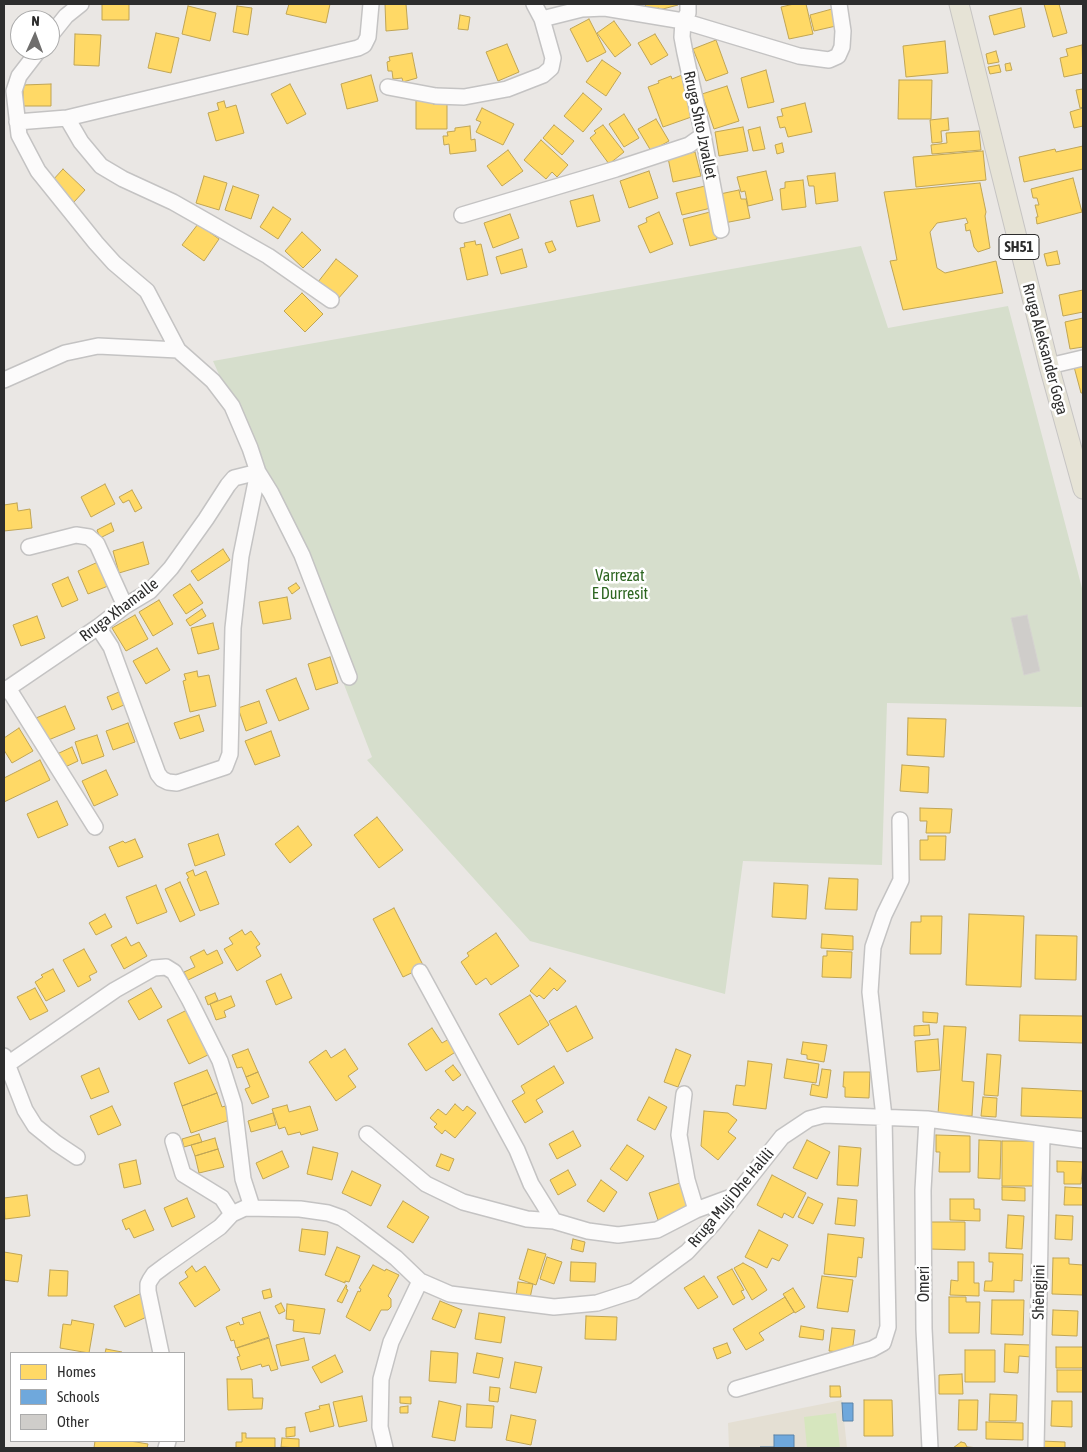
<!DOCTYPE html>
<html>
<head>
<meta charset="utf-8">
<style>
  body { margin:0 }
  #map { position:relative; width:1087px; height:1452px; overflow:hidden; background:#eae7e4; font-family:"Asap Condensed",sans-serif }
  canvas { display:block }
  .frame { position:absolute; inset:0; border:5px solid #2d2d2d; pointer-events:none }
  .legend { position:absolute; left:10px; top:1352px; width:175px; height:90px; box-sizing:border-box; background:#fff; border:1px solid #ababab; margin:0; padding:6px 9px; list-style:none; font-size:15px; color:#2d2d2d }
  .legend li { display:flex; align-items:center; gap:10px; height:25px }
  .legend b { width:25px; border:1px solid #ababab }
  .north { position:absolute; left:10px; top:10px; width:50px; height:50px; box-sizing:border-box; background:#fff; border:1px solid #ababab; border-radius:50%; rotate:2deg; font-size:14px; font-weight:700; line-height:20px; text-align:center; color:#2d2d2d }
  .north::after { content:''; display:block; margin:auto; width:18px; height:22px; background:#6f6e6d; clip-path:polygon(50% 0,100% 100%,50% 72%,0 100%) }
</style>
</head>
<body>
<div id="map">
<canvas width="1087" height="1452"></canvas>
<div class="frame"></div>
<ul class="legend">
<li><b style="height:14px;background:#ffd966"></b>Homes</li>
<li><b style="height:14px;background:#6fa8dc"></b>Schools</li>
<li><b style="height:14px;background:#cfcdca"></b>Other</li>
</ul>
<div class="north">N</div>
</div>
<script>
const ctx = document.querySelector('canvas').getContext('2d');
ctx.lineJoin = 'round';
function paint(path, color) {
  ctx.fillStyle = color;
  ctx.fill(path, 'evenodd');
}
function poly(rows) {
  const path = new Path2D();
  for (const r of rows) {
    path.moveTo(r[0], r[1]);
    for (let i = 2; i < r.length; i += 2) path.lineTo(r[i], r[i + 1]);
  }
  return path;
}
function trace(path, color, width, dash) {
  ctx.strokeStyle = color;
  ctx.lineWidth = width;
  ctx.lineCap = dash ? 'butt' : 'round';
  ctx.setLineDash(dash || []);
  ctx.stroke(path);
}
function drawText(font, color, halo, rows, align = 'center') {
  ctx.font = font + ' "Asap Condensed",sans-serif';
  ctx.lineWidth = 5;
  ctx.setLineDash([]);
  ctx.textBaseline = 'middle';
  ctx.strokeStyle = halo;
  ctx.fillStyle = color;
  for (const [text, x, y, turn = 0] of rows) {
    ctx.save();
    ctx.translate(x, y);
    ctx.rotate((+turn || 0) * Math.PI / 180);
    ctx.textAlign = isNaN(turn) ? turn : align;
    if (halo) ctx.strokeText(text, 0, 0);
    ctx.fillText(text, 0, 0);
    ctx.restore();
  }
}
paint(poly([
  [842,1400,847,1448,729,1448,728,1423]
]), '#e4dfd3');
paint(poly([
  [861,246,888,328,1008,306,1083,592,1083,707,887,703,882,865,743,861,725,994,530,941,367,760,372,757,262,472,213,361]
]), '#d6decc');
paint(poly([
  [836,1413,840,1448,807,1448,804,1417]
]), '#d6e6be');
const homes = poly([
  [102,4,129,4,129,20,102,20,102,4],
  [289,4,330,4,326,23,286,14,289,4],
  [385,4,406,4,408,29,386,31,385,4],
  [645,4,678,4,678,5,659,10,659,8,647,11,645,4],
  [794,4,806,4,813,34,789,39,781,7,794,4],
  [1044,4,1059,4,1067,33,1053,37,1044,4],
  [188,6,216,13,210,41,182,34,188,6],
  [237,6,252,8,248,35,233,32,237,6],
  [1021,8,1025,27,994,35,989,16,1021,8],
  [832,9,836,26,814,31,810,15,832,9],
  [460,15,470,17,468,30,458,29,460,15],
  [589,19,606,52,587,62,570,29,589,19],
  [614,21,631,45,615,57,597,33,614,21],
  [156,33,179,38,171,73,148,68,156,33],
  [75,34,101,35,99,66,74,65,75,34],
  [655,34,668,55,651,65,638,43,655,34],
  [716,40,728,73,706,81,693,49,716,40],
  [945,41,948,73,906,77,903,46,945,41],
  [507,44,519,72,498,81,486,52,507,44],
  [1082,45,1083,73,1064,77,1060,58,1068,56,1066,49,1082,45],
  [996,51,999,62,988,64,986,54,996,51],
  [412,53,417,78,403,82,402,78,393,79,392,71,388,71,387,62,390,61,389,57,412,53],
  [602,60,621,73,606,96,586,82,602,60],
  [1010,63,1012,70,1006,71,1005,64,1010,63],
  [999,65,1001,72,990,74,988,67,999,65],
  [766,70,774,102,748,108,741,78,766,70],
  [371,75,378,101,347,109,341,84,371,75],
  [682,75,697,115,663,127,648,87,659,83,658,81,671,76,672,79,682,75],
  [899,80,932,80,931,119,898,119,899,80],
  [51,84,51,106,23,106,23,85,51,84],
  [290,84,306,114,287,124,271,94,290,84],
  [727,86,739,121,714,129,702,94,727,86],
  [1083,89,1083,107,1080,108,1076,90,1083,89],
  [583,93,602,109,583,132,564,116,583,93],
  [416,100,433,101,433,104,447,104,447,129,416,129,416,100],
  [224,101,226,108,236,105,244,133,216,141,208,113,219,110,217,103,224,101],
  [805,103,812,132,788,137,785,127,780,128,777,117,783,116,781,109,805,103],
  [482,108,514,124,503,145,476,132,481,122,476,120,482,108],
  [1083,108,1083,126,1074,128,1070,112,1083,108],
  [624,114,639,138,624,147,609,124,624,114],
  [948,118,949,130,941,131,942,142,932,143,930,120,948,118],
  [656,119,669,141,651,151,638,129,656,119],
  [554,125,574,141,562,155,543,138,554,125],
  [603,125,624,152,609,164,590,138,596,133,594,131,603,125],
  [470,126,471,140,475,139,476,151,450,154,449,144,444,145,443,136,448,136,447,132,455,131,455,128,470,126],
  [743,127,748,151,719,156,715,132,743,127],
  [760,127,765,149,753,151,748,130,760,127],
  [979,131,981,150,932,154,931,145,947,143,946,133,979,131],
  [541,140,568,165,557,177,552,172,546,179,524,160,541,140],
  [782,143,784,152,777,154,775,145,782,143],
  [1083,146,1083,169,1024,182,1019,157,1055,149,1056,152,1083,146],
  [508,150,523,171,502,186,487,166,508,150],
  [983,151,986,180,916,187,913,157,983,151],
  [695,152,701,176,673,182,668,158,695,152],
  [63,169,85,190,74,202,52,181,63,169],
  [649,171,658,198,629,208,620,181,649,171],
  [766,171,773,200,748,206,745,191,741,192,737,177,766,171],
  [835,173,838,201,816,204,814,186,809,186,807,176,835,173],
  [204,176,227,183,219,210,196,203,204,176],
  [1073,178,1082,212,1037,224,1036,217,1038,217,1035,205,1039,205,1037,198,1033,198,1031,189,1073,178],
  [803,180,806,207,782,210,780,189,785,188,785,182,803,180],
  [980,183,986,212,985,216,990,248,978,252,974,247,970,230,966,231,965,224,968,223,966,218,937,223,930,232,937,268,945,273,996,261,1003,293,903,310,890,261,897,260,884,192,980,183],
  [233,186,259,195,251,219,225,210,233,186],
  [705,186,711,208,682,215,676,193,705,186],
  [739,190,741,199,746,199,750,218,724,223,720,194,739,190],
  [593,195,600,221,577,227,570,201,593,195],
  [273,207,291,219,278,239,260,227,273,207],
  [659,212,673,244,650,253,638,226,647,222,646,218,659,212],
  [710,212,717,239,690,246,683,219,710,212],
  [510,214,519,238,493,248,484,223,510,214],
  [198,224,219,239,204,261,182,245,198,224],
  [302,232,321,250,303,268,285,251,302,232],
  [475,241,476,245,481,244,488,275,467,280,460,248,465,247,464,243,475,241],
  [552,241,556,250,549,253,545,243,552,241],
  [522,249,527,267,501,274,496,257,522,249],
  [1057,251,1060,264,1047,266,1044,254,1057,251],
  [336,259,358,276,337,300,329,290,318,282,336,259],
  [1083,290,1083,312,1063,316,1059,295,1083,290],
  [302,293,323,314,305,332,284,311,302,293],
  [1083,318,1083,347,1070,349,1065,322,1083,318],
  [1083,361,1083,393,1081,393,1073,363,1083,361],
  [105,484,115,504,91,517,81,497,105,484],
  [132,490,142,508,135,512,129,500,123,503,119,497,132,490],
  [17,503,18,511,30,509,32,528,4,531,4,505,17,503],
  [111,523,114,531,100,538,97,530,111,523],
  [143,542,149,564,119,573,113,551,143,542],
  [223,549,230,560,198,581,191,571,223,549],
  [98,562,108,586,88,594,78,571,98,562],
  [68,577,78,600,62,607,52,584,68,577],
  [296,583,300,588,292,594,288,588,296,583],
  [190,584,203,603,186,614,173,595,190,584],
  [287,597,291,619,263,624,259,602,287,597],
  [159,600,173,624,153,636,139,612,159,600],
  [202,609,206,616,190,626,186,620,202,609],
  [135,615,148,639,126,651,112,628,135,615],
  [37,616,45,638,21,646,13,625,37,616],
  [213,623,219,649,198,654,191,628,213,623],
  [157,648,170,670,146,684,133,661,157,648],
  [330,657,338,683,316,690,308,664,330,657],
  [197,671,198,677,209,675,216,706,190,712,183,681,186,680,184,674,197,671],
  [296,678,309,709,279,721,266,690,296,678],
  [119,692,124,705,112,710,107,697,119,692],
  [259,701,267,723,246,731,238,708,259,701],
  [65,706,75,729,46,741,36,718,65,706],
  [199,715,204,731,180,739,174,723,199,715],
  [908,718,946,719,944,757,907,755,908,718],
  [128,723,135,742,113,750,106,731,128,723],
  [19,728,33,751,12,763,4,750,4,738,19,728],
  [271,731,280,756,255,765,245,741,271,731],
  [97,735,104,756,82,764,75,742,97,735],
  [72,747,78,761,63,768,57,754,72,747],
  [40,760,50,780,4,802,4,778,40,760],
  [902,765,929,767,928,793,900,791,902,765],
  [106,770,118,795,94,806,82,781,106,770],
  [57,801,68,825,38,838,27,814,57,801],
  [920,808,952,809,950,833,926,833,927,821,920,821,920,808],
  [377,817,403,850,379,868,354,835,377,817],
  [298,826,312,845,290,863,275,844,298,826],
  [218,834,225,855,195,866,188,844,218,834],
  [928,836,946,836,945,860,920,860,920,840,928,840,928,836],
  [135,839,143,857,118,867,109,847,123,841,125,843,135,839],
  [193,870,195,876,206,871,219,904,200,911,187,879,189,878,186,873,193,870],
  [829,878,858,879,857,910,825,909,829,878],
  [180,882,195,915,180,922,165,889,180,882],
  [774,883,808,885,806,919,772,917,774,883],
  [156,885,167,912,137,924,126,897,156,885],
  [394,908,424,967,403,977,373,919,394,908],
  [105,914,112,927,96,935,89,923,105,914],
  [969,914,1024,916,1021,987,966,985,969,914],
  [921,916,942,916,941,954,910,954,911,922,921,922,921,916],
  [242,930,245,935,251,931,260,944,256,947,261,956,237,971,224,949,233,944,229,938,242,930],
  [496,933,519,966,491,985,486,978,476,985,461,962,469,956,467,953,496,933],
  [822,934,853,936,853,950,821,948,822,934],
  [1036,935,1077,936,1076,980,1035,979,1036,935],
  [126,937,131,946,139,942,147,956,124,969,111,945,126,937],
  [84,949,97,972,89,976,91,980,78,987,63,960,84,949],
  [204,950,207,955,217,950,223,963,188,980,184,972,195,967,190,957,204,950],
  [827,951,852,952,851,978,822,977,823,956,827,956,827,951],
  [550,968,566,981,557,991,554,988,544,999,539,995,537,997,530,991,550,968],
  [53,969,65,991,46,1001,35,982,43,977,41,975,53,969],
  [281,974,292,998,276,1005,266,981,281,974],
  [35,988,48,1011,30,1020,17,997,35,988],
  [151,988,162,1007,139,1020,128,1001,151,988],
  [215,993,218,1000,208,1005,205,997,215,993],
  [530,995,549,1025,518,1045,499,1014,530,995],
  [231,996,235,1006,224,1011,226,1017,216,1020,210,1004,231,996],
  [576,1006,593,1038,567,1052,549,1021,576,1006],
  [189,1009,210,1054,189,1064,167,1020,189,1009],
  [923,1012,938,1013,937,1023,923,1022,923,1012],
  [1020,1015,1083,1016,1083,1043,1019,1041,1020,1015],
  [929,1025,930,1035,914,1036,914,1026,929,1025],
  [944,1026,966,1027,962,1081,974,1082,972,1116,938,1114,944,1026],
  [432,1028,442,1043,449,1039,457,1051,426,1071,408,1044,432,1028],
  [938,1039,940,1070,917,1072,915,1041,938,1039],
  [803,1042,827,1045,824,1062,807,1059,807,1055,801,1054,803,1042],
  [248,1049,258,1072,246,1077,242,1067,237,1068,232,1055,248,1049],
  [345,1049,358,1069,348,1076,356,1087,336,1101,309,1062,326,1050,331,1058,345,1049],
  [676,1049,691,1055,678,1087,664,1082,676,1049],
  [987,1054,1001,1055,998,1096,984,1095,987,1054],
  [787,1059,819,1064,816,1083,784,1078,787,1059],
  [748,1061,772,1064,766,1109,733,1105,736,1085,745,1086,748,1061],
  [453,1065,461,1075,453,1081,445,1071,453,1065],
  [554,1066,564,1083,536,1100,543,1112,525,1123,512,1101,525,1093,521,1086,554,1066],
  [99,1068,109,1092,91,1099,81,1076,99,1068],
  [822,1069,831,1070,827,1098,810,1095,812,1084,819,1086,822,1069],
  [207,1070,217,1093,182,1106,174,1083,207,1070],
  [258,1072,269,1097,252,1104,245,1089,250,1087,246,1077,258,1072],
  [844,1072,870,1072,869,1098,845,1097,845,1087,843,1087,844,1072],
  [1022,1088,1083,1091,1083,1118,1021,1116,1022,1088],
  [217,1093,222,1107,225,1106,230,1120,191,1133,182,1106,217,1093],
  [649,1097,667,1107,655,1130,637,1120,649,1097],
  [983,1097,997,1098,996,1117,981,1116,983,1097],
  [455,1104,463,1111,467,1106,476,1113,455,1138,445,1130,442,1134,434,1127,437,1124,430,1118,438,1109,446,1115,455,1104],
  [287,1105,289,1112,310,1106,318,1130,301,1135,300,1132,288,1135,285,1127,279,1129,272,1109,287,1105],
  [112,1106,121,1125,98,1135,90,1116,112,1106],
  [704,1111,728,1113,737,1120,728,1132,736,1138,718,1160,701,1146,704,1111],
  [273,1113,276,1125,251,1132,248,1121,273,1113],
  [573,1131,581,1146,557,1159,549,1144,573,1131],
  [199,1134,202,1142,184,1147,182,1139,199,1134],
  [936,1135,970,1136,970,1172,939,1172,940,1152,936,1152,936,1135],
  [215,1138,218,1149,195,1156,191,1145,215,1138],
  [807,1140,830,1152,817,1179,793,1168,807,1140],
  [979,1140,1001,1141,1000,1179,978,1178,979,1140],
  [1002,1141,1034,1141,1034,1186,1002,1186,1002,1141],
  [627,1145,644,1156,627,1181,610,1169,627,1145],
  [839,1146,861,1148,858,1186,837,1185,839,1146],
  [313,1147,338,1153,332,1180,307,1174,313,1147],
  [218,1149,224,1167,199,1173,195,1156,218,1149],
  [282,1151,289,1167,263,1179,256,1163,282,1151],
  [441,1154,454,1159,449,1171,436,1166,441,1154],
  [136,1160,141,1184,124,1188,119,1164,136,1160],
  [1057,1161,1083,1162,1081,1184,1064,1184,1064,1172,1057,1172,1057,1161],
  [568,1170,576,1185,558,1195,550,1180,568,1170],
  [352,1171,381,1185,371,1206,342,1193,352,1171],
  [772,1175,806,1193,793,1218,784,1213,782,1218,757,1205,772,1175],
  [601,1180,617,1192,604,1212,587,1201,601,1180],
  [680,1183,689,1210,658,1220,649,1193,680,1183],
  [1002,1187,1025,1188,1025,1201,1002,1200,1002,1187],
  [1065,1187,1083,1188,1083,1205,1064,1205,1065,1187],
  [27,1195,30,1216,5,1219,4,1198,27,1195],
  [808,1197,823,1204,813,1224,798,1217,808,1197],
  [187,1198,195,1217,172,1227,164,1208,187,1198],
  [838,1198,857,1200,855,1226,835,1224,838,1198],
  [950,1199,974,1199,974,1209,980,1209,980,1221,950,1220,950,1199],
  [403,1201,429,1217,413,1243,387,1227,403,1201],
  [145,1210,154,1230,134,1238,129,1228,126,1230,122,1220,145,1210],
  [1008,1215,1024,1216,1022,1249,1006,1248,1008,1215],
  [1056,1215,1073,1216,1072,1240,1055,1239,1056,1215],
  [929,1222,965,1222,965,1250,929,1249,929,1222],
  [302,1229,328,1232,325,1255,299,1251,302,1229],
  [759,1230,788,1245,779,1261,772,1258,767,1268,745,1257,759,1230],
  [828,1234,864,1238,862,1258,858,1257,856,1277,824,1274,828,1234],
  [573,1239,585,1242,583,1252,571,1249,573,1239],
  [337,1247,360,1256,349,1282,345,1281,345,1283,325,1275,337,1247],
  [528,1249,546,1254,536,1285,519,1279,528,1249],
  [4,1252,22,1255,18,1282,4,1280,4,1252],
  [989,1253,1023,1254,1022,1281,1014,1280,1014,1292,984,1291,985,1281,992,1281,993,1262,989,1262,989,1253],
  [547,1257,562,1262,554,1284,540,1279,547,1257],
  [1053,1258,1069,1258,1069,1264,1083,1265,1083,1295,1052,1294,1053,1258],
  [571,1262,596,1263,595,1282,570,1281,571,1262],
  [958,1262,974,1262,974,1283,979,1283,979,1296,950,1295,951,1280,958,1281,958,1262],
  [743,1263,754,1269,767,1290,752,1300,734,1268,743,1263],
  [373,1265,385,1271,386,1269,399,1275,388,1296,391,1299,391,1307,388,1310,381,1310,370,1331,346,1317,358,1291,360,1292,361,1289,359,1288,373,1265],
  [192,1266,196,1272,205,1266,220,1290,195,1307,179,1283,188,1277,185,1272,192,1266],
  [732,1269,744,1290,741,1291,745,1298,733,1305,717,1277,732,1269],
  [50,1270,68,1271,67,1296,48,1296,50,1270],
  [704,1276,718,1297,698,1309,684,1288,704,1276],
  [822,1276,853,1280,848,1312,817,1308,822,1276],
  [518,1282,533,1284,530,1298,516,1296,518,1282],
  [346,1285,347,1286,346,1289,348,1290,342,1303,337,1301,346,1285],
  [793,1288,805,1307,795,1313,783,1294,793,1288],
  [270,1289,272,1297,264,1299,262,1291,270,1289],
  [142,1293,153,1314,125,1327,114,1306,142,1293],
  [785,1297,794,1312,759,1333,764,1340,746,1350,733,1329,785,1297],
  [949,1297,966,1297,966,1302,980,1302,979,1333,949,1333,949,1297],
  [992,1300,1024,1300,1023,1335,991,1334,992,1300],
  [440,1301,462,1310,455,1328,432,1319,440,1301],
  [281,1303,285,1311,279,1314,275,1306,281,1303],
  [287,1304,325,1309,320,1334,293,1331,294,1320,286,1319,287,1304],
  [1053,1310,1078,1311,1077,1336,1052,1335,1053,1310],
  [260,1312,269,1337,236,1348,234,1340,231,1341,226,1327,239,1322,240,1325,244,1324,242,1318,260,1312],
  [479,1313,505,1317,501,1343,475,1339,479,1313],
  [586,1316,617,1317,616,1340,585,1339,586,1316],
  [72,1320,94,1324,89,1353,60,1348,63,1324,71,1325,72,1320],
  [801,1326,824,1330,823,1340,799,1337,801,1326],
  [832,1328,855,1330,852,1353,829,1351,832,1328],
  [269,1338,278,1369,271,1371,269,1365,262,1367,261,1364,241,1370,237,1357,240,1356,237,1348,269,1338],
  [304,1338,309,1360,281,1366,276,1345,304,1338],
  [727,1343,731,1353,717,1359,713,1348,727,1343],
  [1005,1344,1031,1345,1031,1357,1019,1356,1018,1373,1004,1372,1005,1344],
  [1056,1347,1083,1347,1083,1368,1056,1368,1056,1347],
  [106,1349,122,1352,122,1353,105,1353,106,1349],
  [965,1350,995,1350,995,1382,965,1382,965,1350],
  [431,1351,458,1353,456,1383,429,1381,431,1351],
  [477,1353,503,1358,499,1378,473,1373,477,1353],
  [335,1355,343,1372,321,1383,312,1367,335,1355],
  [515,1362,542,1367,536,1393,510,1388,515,1362],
  [1057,1370,1083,1370,1083,1392,1057,1392,1057,1370],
  [962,1374,963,1394,939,1394,939,1375,962,1374],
  [227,1379,252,1379,253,1398,263,1398,262,1409,228,1410,227,1379],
  [830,1386,840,1386,841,1397,830,1397,830,1386],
  [490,1387,500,1388,498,1402,489,1401,490,1387],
  [990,1394,1017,1395,1016,1421,989,1421,990,1394],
  [362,1396,367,1421,339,1427,333,1402,362,1396],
  [400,1397,411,1397,411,1404,400,1403,400,1397],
  [864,1400,892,1400,893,1436,864,1436,864,1400],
  [959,1400,978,1400,977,1430,958,1430,959,1400],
  [439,1401,461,1406,455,1441,432,1437,439,1401],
  [1052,1401,1072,1401,1072,1427,1051,1426,1052,1401],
  [329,1404,334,1426,310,1432,305,1413,320,1409,319,1406,329,1404],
  [467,1404,494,1406,492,1428,466,1427,467,1404],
  [408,1406,408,1413,400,1413,400,1407,408,1406],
  [511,1415,536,1420,531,1445,506,1440,511,1415],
  [986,1422,1023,1423,1023,1440,986,1439,986,1422],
  [295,1427,295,1436,286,1437,286,1428,295,1427],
  [242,1433,246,1433,246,1438,275,1438,275,1448,236,1448,236,1442,242,1442,242,1433],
  [282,1438,299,1439,299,1448,281,1447,282,1438],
  [95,1441,130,1441,148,1444,147,1448,94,1448,95,1441],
  [1041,1441,1065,1442,1065,1448,1041,1448,1041,1441],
  [961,1442,965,1443,967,1447,980,1448,953,1448,961,1442]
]);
paint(homes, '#ffd966');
trace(homes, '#c0a555', 1);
const schools = poly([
  [842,1403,853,1403,853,1421,843,1421,842,1403],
  [774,1435,794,1435,794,1448,760,1448,760,1447,774,1447,774,1435]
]);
paint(schools, '#6fa8dc');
trace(schools, '#5b83a8', 1);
const building = poly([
  [1027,615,1040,671,1024,675,1011,618,1027,615]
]);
paint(building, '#cfcdca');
trace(building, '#d5d3d0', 1);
const minor = poly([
  [542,19,582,9,605,8,683,21,799,56,829,60,838,56,842,47,843,31,839,4],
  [683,21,682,37,685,53,703,135,721,230],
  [683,21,688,13,688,4],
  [50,36,66,16,81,4],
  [39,50,19,76,14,91,19,135,38,171,96,243,114,263,147,291,178,350,213,381,232,406,250,448,258,472,271,493,302,555,349,677],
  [388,87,436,96,464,97,507,89,543,75,551,68,553,58,542,19,534,4],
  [67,118,81,142,101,166,123,179,173,202,268,256,331,300],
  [17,122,67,118,358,48,364,45,368,37,371,4],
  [462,215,616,169,689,145,703,135],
  [1049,366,1083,358],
  [4,380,65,353,98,346,178,350],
  [29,547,76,535,89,537,97,544,125,606],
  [8,688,95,827],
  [4,691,98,627,125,606,150,591,171,568,206,519,228,485,234,478,258,472,241,556,233,628,230,754,225,767,177,783,168,782,162,779,158,774,111,647,98,627],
  [420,972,517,1150,531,1184,554,1221],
  [4,1056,25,1110,35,1126,56,1143,77,1157],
  [8,1064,115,990,154,968,166,967,174,972,189,999,220,1061,234,1105,243,1179,252,1207],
  [684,1094,679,1135,687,1180,696,1210],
  [927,1119,923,1190,924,1329,930,1448],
  [367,1134,426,1184,463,1202,527,1219,554,1221,588,1231,618,1235,657,1230,696,1210,734,1196],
  [173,1141,183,1174,222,1198,232,1214],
  [161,1353,148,1291,148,1284,150,1280,154,1274,166,1265,220,1227,232,1214,245,1208,300,1209,328,1213,342,1218,359,1230,396,1258,420,1281,450,1294,554,1307,597,1303,634,1291,687,1252,713,1224,782,1137,809,1119,824,1115,927,1119,1083,1140],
  [736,1389,872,1349,883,1343,888,1327,884,1117,870,992,873,947,884,915,901,880,900,820],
  [166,1448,168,1441],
  [385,1448,380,1427,381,1379,391,1342,420,1281],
  [1036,1448,1042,1136]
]);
const major = poly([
  [959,4,1049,366,1083,489]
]);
trace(minor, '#c4c3c3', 18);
trace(major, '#c6c4c3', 21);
trace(minor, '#fcfbfb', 15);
trace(major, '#e6e3d6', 19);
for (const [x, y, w] of [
  [1019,247,40]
]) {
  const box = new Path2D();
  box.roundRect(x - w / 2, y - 12.5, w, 25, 4);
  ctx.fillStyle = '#fff';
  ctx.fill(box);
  trace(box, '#2d2d2d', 1);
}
drawText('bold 15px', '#2d2d2d', null, [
  ["SH51",1019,247]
]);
drawText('16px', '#2d2d2d', '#fff', [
  ["Rruga Shto Jzvallet",700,125,78],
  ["Rruga Aleksander Goga",1045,349,75],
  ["Rruga Xhamalle",119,610,-37],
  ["Rruga Muji Dhe Halili",731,1198,-50],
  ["Omeri",924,1284,-90],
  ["Shëngjini",1039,1292,-89]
]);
drawText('16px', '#2d6621', '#fff', [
  ["Varrezat",620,576],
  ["E Durresit",620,594]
]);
</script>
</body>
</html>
